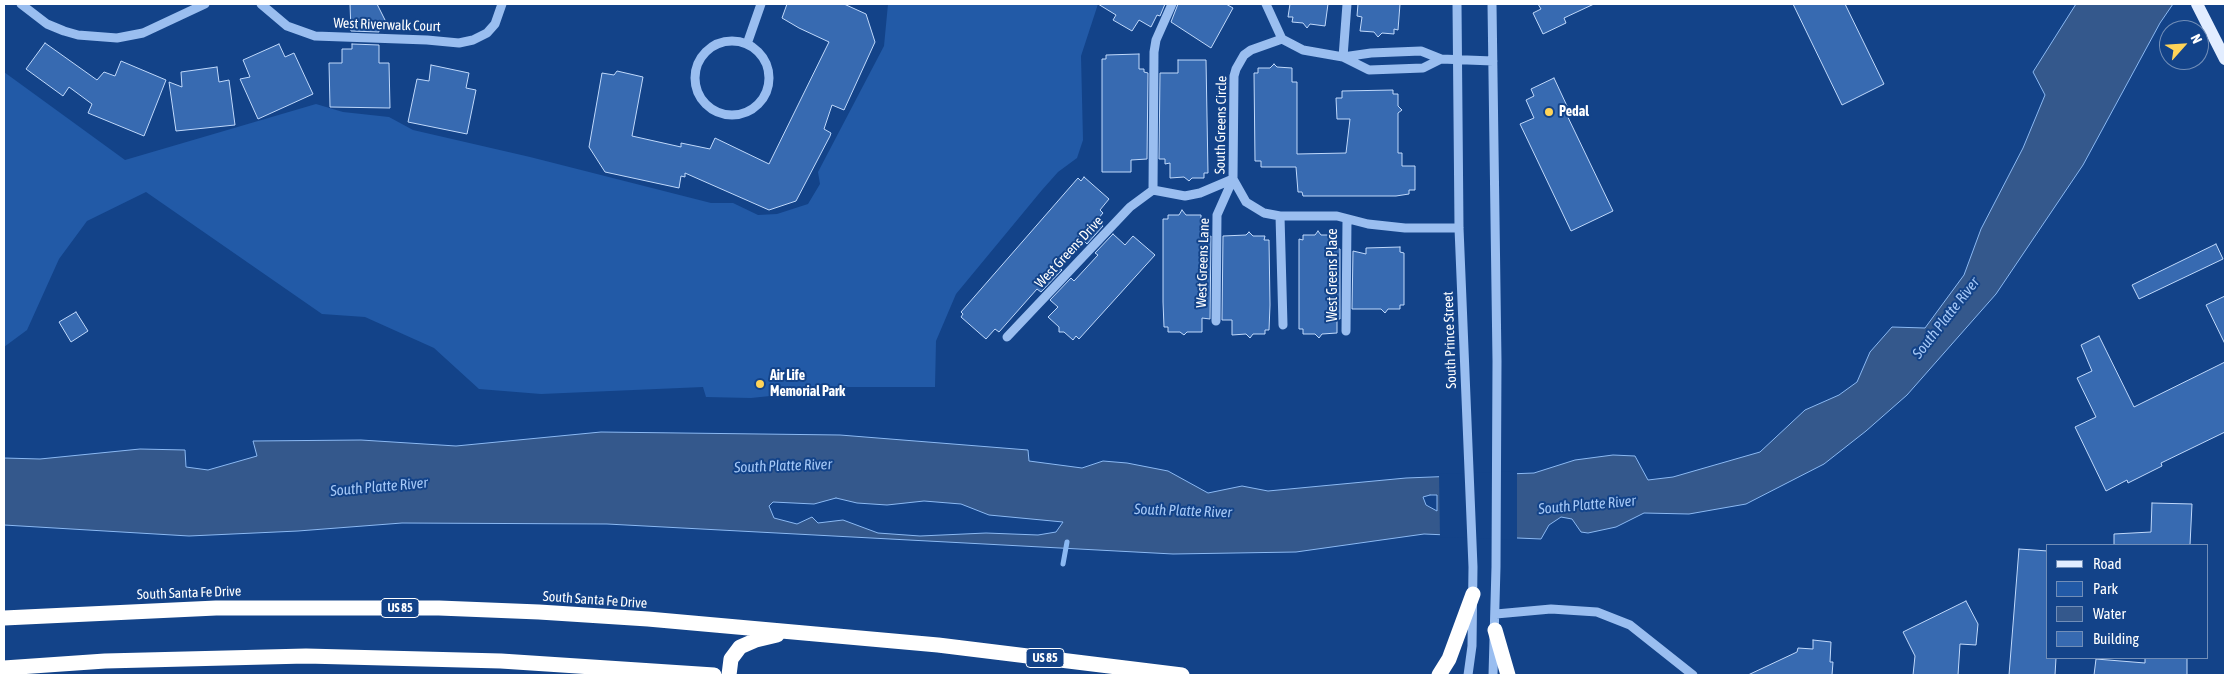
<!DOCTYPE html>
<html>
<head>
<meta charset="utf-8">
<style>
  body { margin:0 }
  #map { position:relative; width:2229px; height:679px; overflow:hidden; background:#134389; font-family:"Asap Condensed",sans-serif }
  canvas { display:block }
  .frame { position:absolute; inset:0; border:5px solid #fff; pointer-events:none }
  .legend { position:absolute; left:2046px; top:544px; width:162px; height:115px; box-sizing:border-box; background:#134389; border:1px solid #718eb8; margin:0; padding:6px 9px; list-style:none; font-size:15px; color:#fff }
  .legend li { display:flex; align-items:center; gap:10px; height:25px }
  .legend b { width:25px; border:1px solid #718eb8 }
  .north { position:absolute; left:2159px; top:20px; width:50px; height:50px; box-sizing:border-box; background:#134389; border:1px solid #718eb8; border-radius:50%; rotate:64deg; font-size:14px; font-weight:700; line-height:20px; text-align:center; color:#fff }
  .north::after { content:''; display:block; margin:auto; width:18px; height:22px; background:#ffd458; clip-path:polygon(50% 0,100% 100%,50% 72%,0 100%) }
</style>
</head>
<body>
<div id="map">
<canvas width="2229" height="679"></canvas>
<div class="frame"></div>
<ul class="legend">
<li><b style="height:6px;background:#e2edff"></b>Road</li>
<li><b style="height:14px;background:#225aa7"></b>Park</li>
<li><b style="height:14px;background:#34588c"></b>Water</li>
<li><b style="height:14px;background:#376ab1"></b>Building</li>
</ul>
<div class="north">N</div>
</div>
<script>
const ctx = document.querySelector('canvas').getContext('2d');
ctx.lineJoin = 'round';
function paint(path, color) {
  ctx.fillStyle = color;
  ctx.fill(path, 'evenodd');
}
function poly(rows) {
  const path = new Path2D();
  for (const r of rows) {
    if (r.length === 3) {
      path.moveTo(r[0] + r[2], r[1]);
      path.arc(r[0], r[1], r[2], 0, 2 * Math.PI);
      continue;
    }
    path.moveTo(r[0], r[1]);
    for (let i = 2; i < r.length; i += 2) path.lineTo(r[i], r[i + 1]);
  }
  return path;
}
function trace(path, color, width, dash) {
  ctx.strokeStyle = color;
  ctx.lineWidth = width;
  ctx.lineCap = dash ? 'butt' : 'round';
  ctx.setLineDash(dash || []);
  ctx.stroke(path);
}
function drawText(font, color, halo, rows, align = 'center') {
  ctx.font = font + ' "Asap Condensed",sans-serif';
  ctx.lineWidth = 4;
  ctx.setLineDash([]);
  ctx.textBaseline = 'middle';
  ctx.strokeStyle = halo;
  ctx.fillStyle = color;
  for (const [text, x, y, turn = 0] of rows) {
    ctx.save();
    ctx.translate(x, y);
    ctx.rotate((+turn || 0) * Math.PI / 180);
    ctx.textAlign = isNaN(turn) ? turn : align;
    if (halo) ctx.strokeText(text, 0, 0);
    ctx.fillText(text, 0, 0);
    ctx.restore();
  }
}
paint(poly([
  [888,4,1098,4,1081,56,1083,140,1077,158,1058,172,1042,190,956,294,936,341,935,387,809,387,808,392,751,398,706,397,703,387,541,394,479,389,434,348,365,317,322,314,146,192,87,221,59,259,27,330,4,347,4,72,125,160,316,104,343,112,389,117,413,130,530,157,711,203,733,203,758,215,777,214,808,204,820,184,818,172,884,46]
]), '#225aa7');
const water = poly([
  [2076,4,2173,4,2160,23,2083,165,1996,294,1907,395,1866,431,1824,464,1746,504,1689,514,1644,513,1616,527,1588,533,1581,532,1572,519,1561,517,1549,525,1541,539,1424,534,1296,552,1173,554,607,524,402,523,298,531,189,536,4,525,4,458,40,459,140,449,185,450,186,467,208,470,257,456,253,441,361,440,456,446,601,432,840,435,1028,450,1029,461,1082,468,1103,461,1127,463,1168,471,1208,493,1242,486,1268,491,1406,478,1534,473,1575,460,1613,455,1635,456,1648,480,1673,477,1760,452,1805,410,1839,395,1857,382,1870,352,1892,327,1925,328,1964,275,1981,229,2023,148,2045,95,2033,72,2076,4],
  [1430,495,1437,495,1437,511,1426,505,1423,497,1430,495],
  [836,498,857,503,887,505,924,501,961,504,989,515,1063,522,1056,532,1038,535,986,533,920,536,878,533,843,520,818,523,812,517,797,524,774,518,769,506,773,502,814,504,836,498]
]);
paint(water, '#34588c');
trace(water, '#8bb9f3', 1);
paint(poly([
  [1517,471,1517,540,1440,537,1439,474]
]), '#134389');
trace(poly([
  [1063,564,1067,542]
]), '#8bb9f3', 5);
const building = poly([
  [350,4,377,4,389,28,379,28,379,32,351,31,350,4],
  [787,4,844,4,866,14,875,42,844,110,832,105,824,129,831,133,830,136,796,201,769,210,685,173,685,177,681,176,679,188,605,172,589,147,602,73,614,75,617,71,643,77,632,136,681,147,681,143,710,149,715,138,769,164,829,42,799,28,782,18,787,4],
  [1098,4,1165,4,1160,16,1157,15,1151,27,1139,20,1132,31,1113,20,1116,15,1098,4],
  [1178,4,1226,4,1233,8,1211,48,1171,22,1178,4],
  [1290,4,1328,4,1325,26,1310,24,1307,28,1303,23,1292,22,1293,17,1288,17,1290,4],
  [1358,4,1400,4,1398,30,1394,29,1394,34,1382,33,1378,37,1374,32,1360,31,1362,17,1357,16,1358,4],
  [1538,4,1594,4,1564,18,1566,23,1543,34,1533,13,1541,9,1538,4],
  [1793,4,1845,4,1884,84,1842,105,1793,4],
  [45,43,97,80,104,72,115,76,121,61,166,80,144,136,88,113,92,104,69,87,63,96,26,69,45,43],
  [279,44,285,57,294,53,313,94,258,119,240,79,250,77,243,60,279,44],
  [352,44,379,45,379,63,389,63,390,108,330,107,329,63,342,63,342,49,352,49,352,44],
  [1139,54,1139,69,1144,69,1144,72,1148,73,1147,159,1131,160,1131,172,1102,172,1102,59,1106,59,1106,55,1139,54],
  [1178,60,1206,60,1208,173,1204,173,1204,178,1192,178,1189,181,1184,177,1170,178,1170,163,1165,164,1165,159,1159,159,1160,73,1178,73,1178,60],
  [1274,64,1277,67,1292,68,1292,82,1297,82,1297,154,1346,153,1350,119,1337,119,1336,98,1342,98,1342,91,1393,90,1393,94,1398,94,1398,106,1402,110,1398,113,1398,153,1402,153,1402,166,1415,166,1415,190,1409,190,1409,194,1396,196,1303,196,1302,192,1298,192,1296,167,1261,167,1261,161,1255,161,1254,73,1258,73,1258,68,1270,68,1274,64],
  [431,65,469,73,466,88,476,90,467,134,408,122,417,79,429,81,431,65],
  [217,67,219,82,229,80,235,125,176,131,169,82,182,87,181,72,217,67],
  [1554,78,1567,106,1563,107,1613,211,1571,231,1520,124,1534,118,1526,100,1534,96,1531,89,1554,78],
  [1084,177,1109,199,1100,210,1103,213,1097,220,1103,226,1087,244,1079,236,1054,263,1062,270,1041,292,1037,289,999,332,995,329,986,339,961,317,963,314,961,312,1078,178,1081,181,1084,177],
  [1182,210,1186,215,1201,215,1201,229,1206,229,1206,237,1211,236,1210,319,1202,318,1202,332,1187,332,1184,335,1180,332,1168,332,1168,327,1164,327,1163,302,1163,219,1168,219,1168,215,1179,215,1182,210],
  [1318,231,1321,235,1336,235,1336,248,1340,249,1340,319,1337,319,1337,333,1322,334,1319,338,1315,334,1303,334,1303,329,1299,329,1299,239,1303,240,1303,235,1315,235,1318,231],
  [1249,232,1253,236,1265,236,1264,240,1269,240,1270,305,1269,330,1265,330,1265,334,1253,334,1250,338,1246,334,1232,335,1232,320,1222,320,1223,236,1246,235,1249,232],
  [1113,234,1125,245,1133,236,1155,255,1079,339,1076,336,1073,340,1064,332,1059,332,1059,327,1048,317,1058,307,1050,300,1071,278,1074,281,1098,255,1095,253,1113,234],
  [2216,244,2223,259,2139,299,2132,285,2216,244],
  [1400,247,1400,252,1404,253,1404,305,1400,305,1400,309,1388,309,1385,313,1381,309,1352,309,1353,251,1366,254,1366,248,1400,247],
  [2225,296,2225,344,2206,305,2225,296],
  [76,312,88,331,71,342,59,322,76,312],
  [2099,336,2134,407,2225,362,2225,432,2161,463,2162,466,2128,483,2127,480,2106,491,2075,427,2096,417,2077,378,2092,371,2081,345,2099,336],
  [2152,503,2192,504,2190,545,2114,545,2114,534,2151,532,2152,503],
  [2019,549,2048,551,2048,658,2056,658,2055,675,2009,675,2019,549],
  [1966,601,1978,624,1976,645,1960,644,1958,675,1913,675,1915,656,1903,632,1966,601],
  [1813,640,1831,642,1830,662,1833,662,1832,675,1748,675,1797,652,1798,648,1813,649,1813,640],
  [2145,658,2187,658,2187,675,2094,675,2096,659,2145,663,2145,658]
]);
paint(building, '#376ab1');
trace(building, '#c0d9fb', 1);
trace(poly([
  [21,4,47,24,64,31,78,35,117,38,143,33,205,4],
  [261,4,287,26,315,36,427,40,459,43,473,40,487,33,495,24,502,4],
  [1172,4,1156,40,1154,52,1153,190,1185,196,1200,193,1233,179],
  [1266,4,1282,39],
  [1457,4,1459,228,1473,567,1472,646,1468,675],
  [1492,4,1497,361,1496,567,1493,675],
  [732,78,37],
  [747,44,761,4],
  [1343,57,1371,53,1421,51,1441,59,1493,61],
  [1343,57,1347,4],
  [1441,59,1423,68,1369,70,1343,57,1303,50,1282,39,1251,50,1244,55,1236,69,1234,76,1233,179,1246,202,1264,213,1280,216,1337,216,1368,224,1405,228,1459,228],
  [1280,216,1283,325],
  [1216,321,1217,215,1233,179],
  [1346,331,1347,219],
  [1007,337,1130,207,1153,190],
  [1496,614,1551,609,1597,612,1630,625,1693,675]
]), '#9abef0', 9);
trace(poly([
  [2197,4,2225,59]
]), '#e2edff', 12);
trace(poly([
  [4,618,216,608,439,608,539,612,648,619,938,645,1182,675],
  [1495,630,1508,675],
  [4,668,105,661,306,656,501,661,714,675],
  [729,675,731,659,740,647,756,640,777,635],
  [1439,675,1449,659,1473,594]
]), '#fff', 15);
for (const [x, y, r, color] of [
  [1549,112,5,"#ffd458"],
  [760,384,5,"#ffd458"]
]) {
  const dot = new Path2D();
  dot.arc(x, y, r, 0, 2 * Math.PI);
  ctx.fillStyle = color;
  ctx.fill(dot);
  trace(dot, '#134389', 2);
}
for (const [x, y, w] of [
  [400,608,38],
  [1045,658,38]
]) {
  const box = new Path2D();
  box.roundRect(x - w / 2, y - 9.5, w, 19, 4);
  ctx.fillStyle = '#134389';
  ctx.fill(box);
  trace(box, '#fff', 1);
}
drawText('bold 12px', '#fff', null, [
  ["US 85",400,608],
  ["US 85",1045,658]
]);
drawText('14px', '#fff', '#134389', [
  ["West Riverwalk Court",387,25,2],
  ["South Greens Circle",1221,125,-89],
  ["West Greens Drive",1069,252,-47],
  ["West Greens Lane",1203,263,-88],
  ["West Greens Place",1333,275,-90],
  ["South Prince Street",1450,340,-92],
  ["South Santa Fe Drive",189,593,-2],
  ["South Santa Fe Drive",595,600,4]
]);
drawText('bold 14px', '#fff', '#134389', [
  ["Pedal",1559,112],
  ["Air Life",770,376],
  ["Memorial Park",770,392]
], 'left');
drawText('italic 15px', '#a5c8f7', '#134389', [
  ["South Platte River",1946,318,-52],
  ["South Platte River",783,466,-2],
  ["South Platte River",379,487,-5],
  ["South Platte River",1587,505,-5],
  ["South Platte River",1183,511,2]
]);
</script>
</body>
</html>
